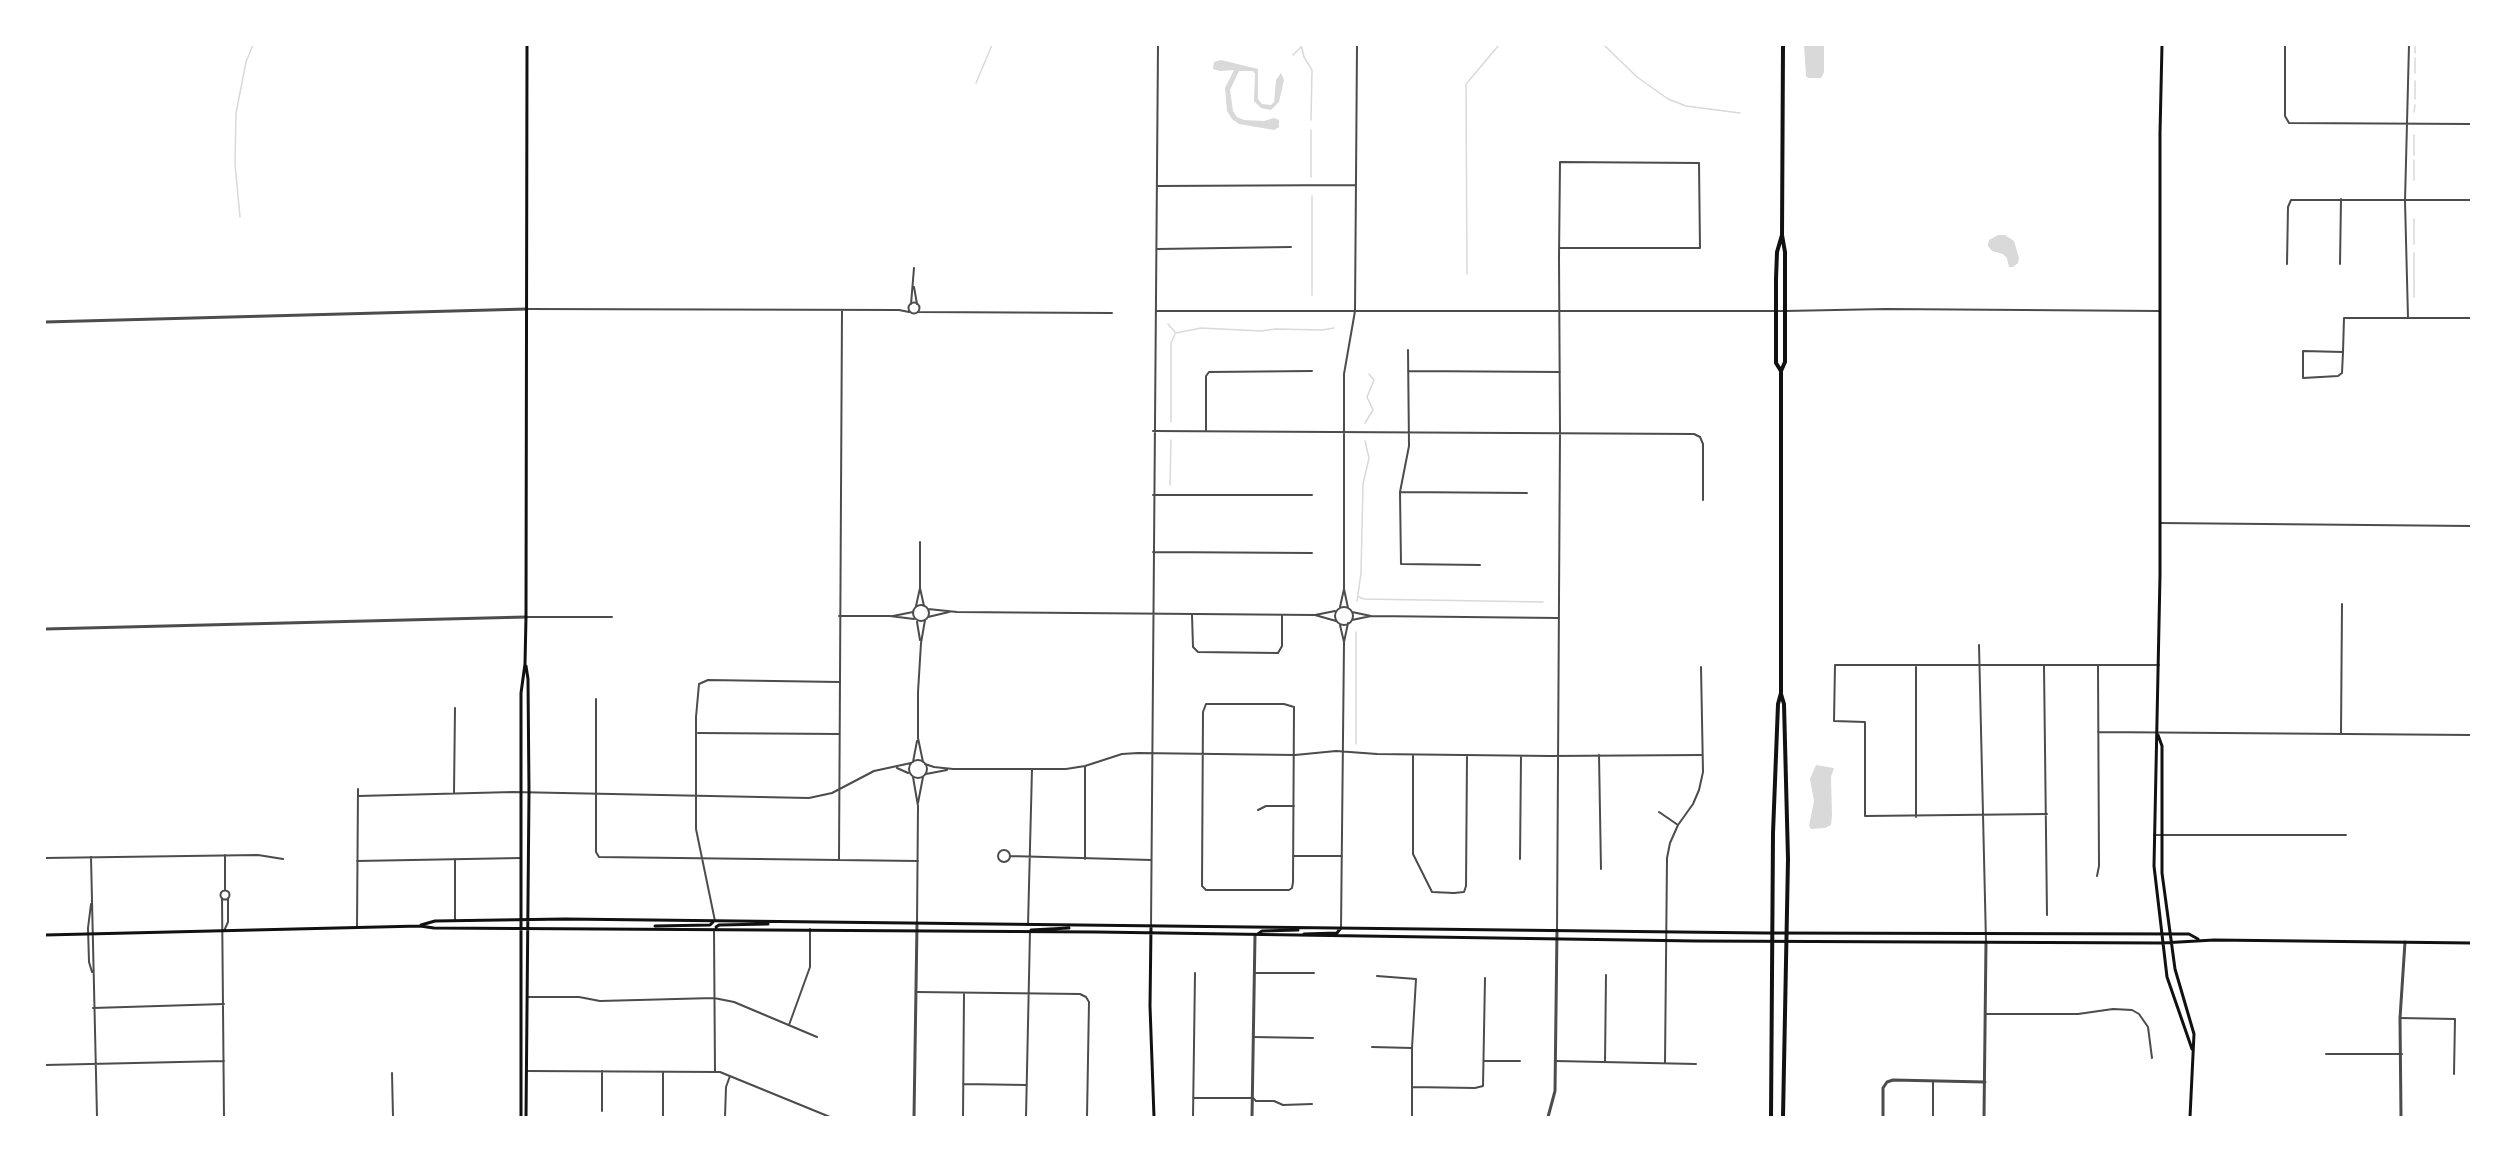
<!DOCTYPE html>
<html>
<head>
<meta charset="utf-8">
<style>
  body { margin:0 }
  #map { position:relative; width:2516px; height:1162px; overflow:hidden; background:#fff; font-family:"Noto Sans",sans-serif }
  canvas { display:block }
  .frame { position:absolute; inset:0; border:46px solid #fff; pointer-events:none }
</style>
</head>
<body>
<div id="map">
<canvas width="2516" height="1162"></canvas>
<div class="frame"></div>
</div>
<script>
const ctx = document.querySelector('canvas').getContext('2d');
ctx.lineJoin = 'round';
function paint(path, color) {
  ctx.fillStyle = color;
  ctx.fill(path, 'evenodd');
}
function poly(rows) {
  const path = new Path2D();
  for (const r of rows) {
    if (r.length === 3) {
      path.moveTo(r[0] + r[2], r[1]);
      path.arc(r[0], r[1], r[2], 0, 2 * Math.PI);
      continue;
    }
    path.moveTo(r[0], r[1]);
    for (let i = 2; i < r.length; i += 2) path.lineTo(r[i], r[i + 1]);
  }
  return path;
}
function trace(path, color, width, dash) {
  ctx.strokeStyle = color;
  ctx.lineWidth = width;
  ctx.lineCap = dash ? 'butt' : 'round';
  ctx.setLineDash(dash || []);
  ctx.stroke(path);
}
paint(poly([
  [1804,45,1824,45,1824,72,1821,78,1808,78,1806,76],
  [1221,60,1258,69,1258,99,1262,104,1271,105,1274,102,1276,80,1281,73,1284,80,1279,102,1271,110,1261,108,1254,101,1255,74,1253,71,1239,71,1230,90,1233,111,1237,117,1244,120,1264,121,1274,118,1279,120,1279,127,1274,130,1239,124,1232,119,1227,111,1225,88,1234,70,1220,71,1213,69,1214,62],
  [1998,235,2005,235,2014,241,2019,258,2018,263,2013,267,2009,267,2007,258,2003,254,1992,251,1988,246,1989,240],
  [1816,765,1834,768,1831,777,1832,815,1831,825,1825,828,1811,829,1809,826,1814,801,1810,779]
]), '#d9d9d9');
trace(poly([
  [1301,45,1304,57,1312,70,1311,120],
  [1604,45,1637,77,1668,99,1686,106,1740,113],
  [2415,53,2415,45],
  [1293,55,1301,47],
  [2415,58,2415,73],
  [976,83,992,45],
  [2415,99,2415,81],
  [2414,112,2415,105],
  [1311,130,1311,177],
  [2414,155,2414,135],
  [2414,160,2414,180],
  [1312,196,1312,295],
  [240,217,235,164,236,113,246,62,253,45],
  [2414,244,2414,219],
  [1467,274,1466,84,1499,45],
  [2414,297,2414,253],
  [1168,324,1175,332],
  [1176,333,1201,328,1261,331,1275,329,1322,330,1334,328],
  [1171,422,1171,343,1175,334],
  [1365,423,1373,410,1367,397,1374,380,1369,374],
  [1170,485,1171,440],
  [1359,597,1364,599,1543,602],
  [1357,601,1361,573,1363,484,1369,458,1365,441],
  [1356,744,1356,632]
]), '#d9d9d9', 1.5);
trace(poly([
  [2285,45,2285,116,2289,123,2471,124],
  [1157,186,1355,185],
  [1157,249,1291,247],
  [2287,264,2288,207,2291,200,2471,200],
  [2340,264,2341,199],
  [914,287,917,304],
  [914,308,5.5],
  [911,304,914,268],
  [527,309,899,310,909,312],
  [1156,311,1785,311,1886,309,2160,311],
  [918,312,1112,313],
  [2408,318,2405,201,2409,45],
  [1408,350,1409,446,1400,492,1401,564,1480,565],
  [2343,352,2303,351,2303,378,2338,376,2342,373,2343,352,2344,318,2471,318],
  [1408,371,1560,372],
  [1153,431,1694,434,1700,437,1703,444,1703,500],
  [1206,431,1206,376,1209,372,1312,371],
  [1400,492,1527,493],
  [1153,495,1312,495],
  [2160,523,2471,526],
  [1153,552,1312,553],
  [920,588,924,606],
  [921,613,8],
  [916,606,920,588,920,542],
  [1340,607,1344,589],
  [1344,616,9],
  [1348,608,1344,589,1344,374,1355,311,1357,45],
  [928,609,957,612,1315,615,1336,621],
  [1352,612,1371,616,1558,618],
  [1192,615,1193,647,1198,652,1278,653,1282,646,1282,615],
  [1315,615,1335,611],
  [839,616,890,616,914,619],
  [893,616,913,612],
  [526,617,612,617],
  [928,617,949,612],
  [1352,620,1371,616],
  [917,622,920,640],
  [1340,625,1344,642],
  [1979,645,1986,942],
  [2044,666,2047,915],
  [596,699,596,852,599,857,918,861],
  [1206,704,1284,704,1294,707,1293,882,1292,888,1289,890,1206,890,1202,886,1203,712,1206,704],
  [2098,732,2471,735],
  [698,733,839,734],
  [2341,733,2342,604],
  [1413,755,1413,854,1432,892,1454,893,1464,892,1466,886,1467,755],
  [1599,755,1601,869],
  [918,769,9],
  [913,762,917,741],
  [923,762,918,738,918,692,921,643,925,620],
  [925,764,934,767,953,769,1066,769,1085,766,1122,754,1138,753,1295,755,1336,751,1377,754,1550,756,1701,755],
  [897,768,908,773],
  [926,774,947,770],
  [913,777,918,806,917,924],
  [454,793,455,708],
  [358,796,513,792,809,798,832,793,874,771,911,763],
  [918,803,923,777],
  [1258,810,1266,806,1294,806],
  [1659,812,1678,825],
  [2047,814,1865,816,1865,722,1834,721,1835,665,2159,665],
  [1916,817,1916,667],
  [2154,835,2346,835],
  [1004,856,6],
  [225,855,225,890],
  [1010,856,1151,860],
  [1294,856,1342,856],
  [91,857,97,1117],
  [45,858,258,855,283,859],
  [455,859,455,921],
  [1085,859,1085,766],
  [1520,859,1521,756],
  [839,860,842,310],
  [357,861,521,858],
  [2097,876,2099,866,2098,666],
  [225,895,4.5],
  [222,898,224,1117],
  [91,904,88,928,89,962,92,972],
  [715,921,696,829,696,717,699,684,708,680,839,682],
  [1028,925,1032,769],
  [1151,926,1158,45],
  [357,927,358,789],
  [1341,929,1344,642,1348,623],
  [1557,930,1560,433,1559,257,1560,162,1699,163,1700,248,1560,248],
  [224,931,228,922,228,898],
  [714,931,715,1072],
  [1254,973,1314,973],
  [1377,976,1416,979,1412,1048,1412,1117],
  [917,992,1080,994,1086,997,1089,1002,1087,1117],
  [528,997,579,997,600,1001,714,998,734,1002,817,1037],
  [93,1008,224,1004],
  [1986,1014,2078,1014,2113,1009,2132,1010,2139,1014,2148,1027,2152,1058],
  [2400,1018,2455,1019,2454,1074],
  [789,1025,810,967,810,929],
  [1253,1037,1313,1038],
  [1372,1047,1412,1048],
  [2326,1054,2402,1054],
  [1485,1061,1520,1061],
  [1556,1061,1696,1064],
  [1605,1062,1606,975],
  [1665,1063,1667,858,1670,843,1678,825,1693,804,1699,790,1703,772,1701,667],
  [45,1065,224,1061],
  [527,1071,720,1072,830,1117],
  [392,1073,393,1117],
  [963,1084,1026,1085],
  [1412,1087,1475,1088,1483,1086,1485,978],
  [1193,1098,1253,1098,1256,1101,1274,1101,1283,1105,1312,1104],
  [602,1111,602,1071],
  [663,1117,663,1072],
  [725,1117,726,1087,730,1076],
  [963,1117,964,993],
  [1026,1117,1030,931],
  [1193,1117,1195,973],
  [1933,1117,1933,1081]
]), '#4c4c4c', 2);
trace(poly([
  [45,322,527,309],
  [45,629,526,617],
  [914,1117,917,924],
  [1252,1117,1255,935],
  [1548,1117,1555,1091,1557,930],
  [1883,1117,1883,1088,1887,1082,1893,1080,1985,1082],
  [1984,1117,1986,942],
  [2401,1117,2400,1018,2405,942]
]), '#4c4c4c', 3);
trace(poly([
  [2162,45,2160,133,2160,575,2154,866,2167,977,2192,1049],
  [526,666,528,679,529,792,526,1117],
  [2158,735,2162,746,2162,873,2175,969,2194,1034,2190,1117],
  [421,925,435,921,565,919,1764,933,2189,934,2198,939],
  [655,926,710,925,713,922],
  [716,927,719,925,768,924],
  [1151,927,1150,1006,1154,1117],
  [1031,930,1069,928],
  [1258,934,1262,931,1298,930],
  [1304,934,1337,933,1340,929],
  [45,935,420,926,434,928,1097,932,1696,941,2162,943,2214,940,2471,943],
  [521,1117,521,693,525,664,526,617,527,45]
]), '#111', 3);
trace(poly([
  [1781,371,1776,363,1776,279,1777,252,1782,235,1783,45],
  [1781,694,1784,704,1788,859,1783,1117],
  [1771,1117,1773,833,1778,704,1781,693,1781,371,1785,362,1785,252,1782,235]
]), '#111', 4);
</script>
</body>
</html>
